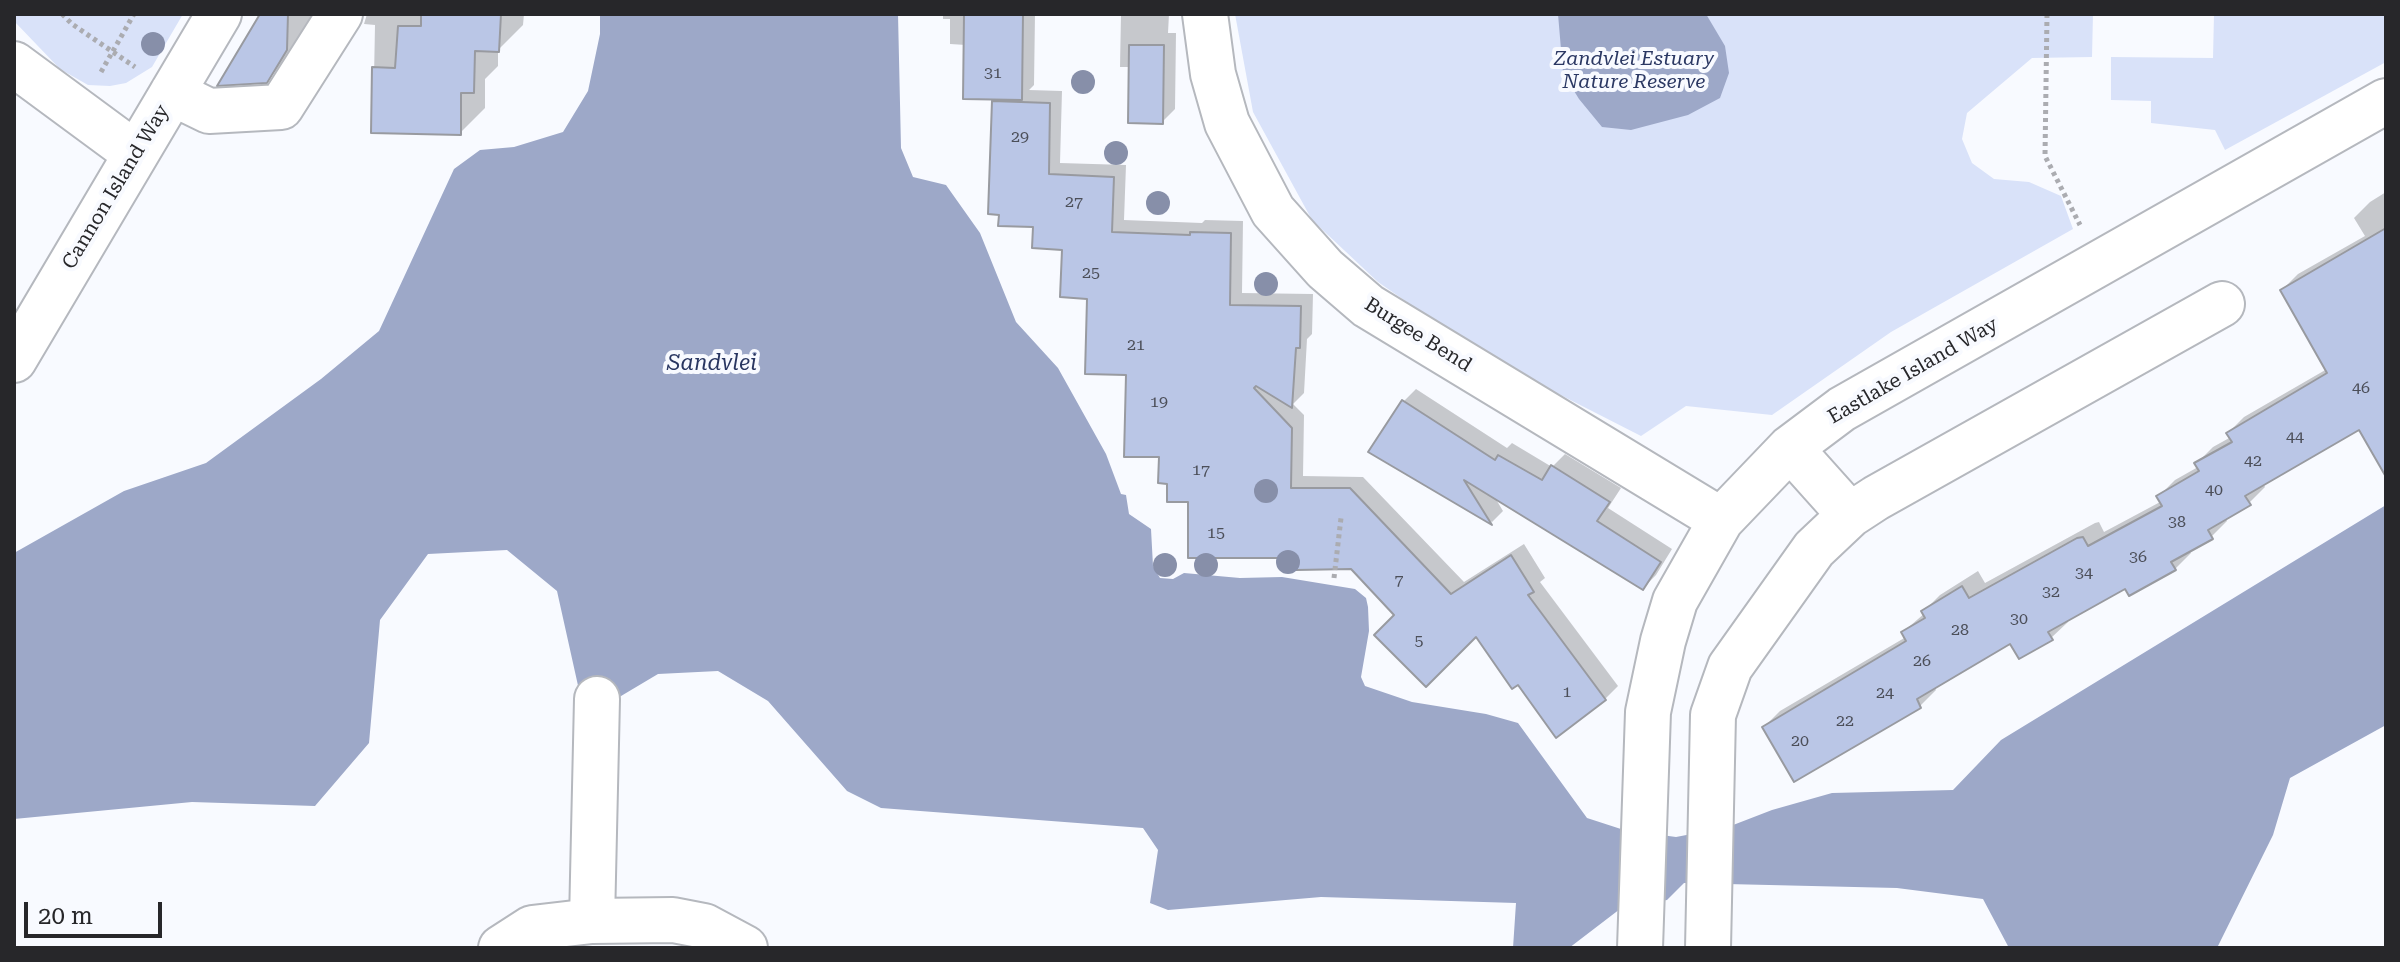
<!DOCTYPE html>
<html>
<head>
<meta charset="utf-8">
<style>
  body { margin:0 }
  #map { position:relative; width:2400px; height:962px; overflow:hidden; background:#f8faff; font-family:"Roboto Serif",serif }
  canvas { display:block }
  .frame { position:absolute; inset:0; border:16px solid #27272a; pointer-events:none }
  .scale { position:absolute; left:24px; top:902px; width:138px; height:36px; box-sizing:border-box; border:4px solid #27272a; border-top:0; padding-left:10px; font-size:24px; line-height:28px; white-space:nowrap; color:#27272a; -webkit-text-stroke:6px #f8faff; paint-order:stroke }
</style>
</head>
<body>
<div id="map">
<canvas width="2400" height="962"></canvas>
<div class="frame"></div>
<div class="scale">20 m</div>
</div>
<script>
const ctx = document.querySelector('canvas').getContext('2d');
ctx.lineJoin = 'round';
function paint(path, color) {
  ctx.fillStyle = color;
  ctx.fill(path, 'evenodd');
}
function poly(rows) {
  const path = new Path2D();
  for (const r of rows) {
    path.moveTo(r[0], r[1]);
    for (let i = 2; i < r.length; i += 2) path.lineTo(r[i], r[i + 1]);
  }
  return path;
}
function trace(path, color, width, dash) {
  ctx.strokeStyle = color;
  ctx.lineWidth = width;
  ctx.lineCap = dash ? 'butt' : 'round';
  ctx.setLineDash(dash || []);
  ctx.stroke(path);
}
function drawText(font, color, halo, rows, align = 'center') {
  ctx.font = font + ' "Roboto Serif",serif';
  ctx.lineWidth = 8;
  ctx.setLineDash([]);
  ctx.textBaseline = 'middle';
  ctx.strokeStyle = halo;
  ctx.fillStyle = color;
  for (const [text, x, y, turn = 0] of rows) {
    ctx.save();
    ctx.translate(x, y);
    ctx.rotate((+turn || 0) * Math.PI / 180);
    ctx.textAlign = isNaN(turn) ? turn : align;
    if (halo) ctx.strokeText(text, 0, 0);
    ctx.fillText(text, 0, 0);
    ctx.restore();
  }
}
paint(poly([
  [14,14,183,14,152,67,126,83,110,86,88,85,60,69,14,21],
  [1235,14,2093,14,2092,57,2032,58,1967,113,1962,139,1972,163,1994,179,2029,182,2061,196,2073,229,1891,332,1772,415,1686,406,1641,436,1486,357,1378,282,1312,220,1253,112],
  [2214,14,2386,14,2386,62,2225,150,2215,130,2151,123,2151,101,2111,100,2111,57,2213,58]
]), '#d9e2f9');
paint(poly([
  [600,14,898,14,901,148,913,177,946,185,980,233,1016,322,1058,368,1106,454,1121,494,1126,495,1129,514,1151,529,1153,566,1160,578,1173,579,1184,573,1240,578,1282,577,1355,589,1366,598,1368,607,1369,631,1361,677,1365,686,1412,702,1486,714,1518,723,1587,818,1624,830,1676,837,1728,827,1772,810,1832,793,1953,790,2001,740,2386,505,2386,725,2290,778,2273,835,2217,948,2009,948,1983,899,1897,888,1684,883,1667,900,1620,909,1569,948,1513,948,1516,903,1321,897,1168,910,1150,903,1158,850,1143,828,881,808,847,791,768,701,718,671,658,674,616,699,581,699,557,591,507,550,428,554,380,620,369,743,315,806,192,802,14,819,14,553,124,491,206,463,321,379,379,331,454,169,480,150,514,147,563,132,588,91,600,34],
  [1558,14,1706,14,1725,46,1729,73,1720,98,1688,115,1631,130,1602,127,1579,99,1563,73]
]), '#9da8c8');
paint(poly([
  [262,14,317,14,291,56,266,81],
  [367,14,524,14,523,25,498,50,498,66,485,79,485,108,460,133,373,131,375,25,364,24],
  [943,14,1035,14,1034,85,1029,90,1062,91,1060,163,1126,165,1124,220,1202,223,1205,220,1243,221,1242,293,1313,294,1312,334,1307,339,1304,393,1293,404,1304,415,1303,476,1363,477,1464,582,1524,544,1545,578,1540,582,1618,686,1605,699,1518,683,1476,634,1397,614,1352,567,1297,556,1190,500,1169,482,1128,373,1064,248,1036,225,994,102,998,97,966,45,950,44,950,19,943,19],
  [1121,14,1169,14,1168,33,1176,33,1175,109,1162,122,1131,67,1120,67],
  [2386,192,2386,435,2360,427,2263,483,2265,487,2249,503,2225,517,2227,521,2211,537,2189,550,2191,553,2175,569,2126,586,2066,620,2068,622,2051,638,2011,641,1934,686,1936,690,1920,706,1764,727,1780,711,1906,637,1903,632,1925,613,1924,611,1940,595,1978,571,1985,583,2095,523,2099,522,2104,532,2162,501,2159,496,2175,480,2198,467,2197,463,2213,447,2231,437,2228,433,2244,417,2327,369,2282,290,2298,274,2365,236,2354,218,2370,202],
  [1416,389,1507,448,1512,443,1552,467,1565,454,1621,488,1608,508,1672,549,1656,575,1643,588,1494,496,1503,511,1492,522,1371,452,1404,401]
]), '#0003');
const building = poly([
  [260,14,288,14,287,50,267,83,217,86,260,14],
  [421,14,501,14,499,52,475,51,474,93,461,93,461,135,371,133,372,67,395,68,398,26,421,26,421,14],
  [964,14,1023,14,1022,100,963,99,964,14],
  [1129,45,1164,45,1163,124,1128,123,1129,45],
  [992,101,1050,103,1049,174,1114,177,1112,232,1190,235,1190,232,1231,233,1230,305,1301,306,1300,348,1296,348,1292,408,1256,386,1254,388,1292,428,1291,488,1350,488,1451,594,1511,555,1534,592,1528,595,1606,700,1556,738,1518,685,1512,689,1476,637,1426,687,1374,635,1394,615,1351,569,1296,570,1295,558,1188,558,1188,502,1167,502,1167,484,1158,483,1159,457,1124,457,1126,375,1085,374,1087,299,1060,297,1062,250,1032,248,1033,227,998,226,999,215,988,214,992,101],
  [2386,228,2386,477,2359,430,2245,496,2251,505,2208,530,2213,539,2171,562,2176,570,2129,596,2125,589,2048,632,2053,640,2019,659,2010,644,1917,699,1921,708,1794,782,1762,727,1906,641,1901,632,1925,618,1921,611,1962,586,1969,598,2077,538,2083,537,2088,546,2162,506,2156,496,2199,471,2194,463,2232,442,2226,433,2327,373,2280,290,2386,228],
  [1402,400,1495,460,1498,455,1542,480,1551,465,1610,502,1597,521,1661,562,1643,590,1464,480,1492,525,1368,452,1402,400]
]);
paint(building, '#bac6e6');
trace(building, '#989aa0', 2);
const minor = poly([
  [1205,14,1213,74,1227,123,1273,211,1325,269,1368,306,1721,520],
  [14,64,136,154],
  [172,93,209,111,281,107,340,14],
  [14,360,219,14],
  [1790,448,1850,515],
  [592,921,597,699],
  [501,948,532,928,592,921,673,920,704,926,745,948],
  [1640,948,1648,712,1663,641,1675,601,1721,520,1790,448,1842,409,2386,101],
  [1708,948,1713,715,1730,667,1814,549,1850,515,1876,498,2222,304]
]);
trace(minor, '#b5b8be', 48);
trace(poly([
  [62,14,72,24,135,67],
  [2047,14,2045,156,2080,225],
  [101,72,134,14],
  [1334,578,1341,518]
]), '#abacb1', 5, [4, 4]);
trace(minor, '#fff', 44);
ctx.fillStyle = '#878fa9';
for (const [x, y] of [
  [153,44],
  [1083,82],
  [1116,153],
  [1158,203],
  [1266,284],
  [1266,491],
  [1288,562],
  [1165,565],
  [1206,565]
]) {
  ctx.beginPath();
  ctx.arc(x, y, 12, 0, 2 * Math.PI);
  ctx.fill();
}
drawText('16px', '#4c4f59', null, [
  ["31",993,73],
  ["29",1020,137],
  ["27",1074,202],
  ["25",1091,273],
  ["21",1136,345],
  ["46",2361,388],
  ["19",1159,402],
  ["44",2295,437],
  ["42",2253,461],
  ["17",1201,470],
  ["40",2214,490],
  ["38",2177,522],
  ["15",1216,533],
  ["36",2138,557],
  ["34",2084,573],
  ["7",1399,580],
  ["32",2051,592],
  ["30",2019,619],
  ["28",1960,630],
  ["5",1419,641],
  ["26",1922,661],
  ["1",1567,692],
  ["24",1885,693],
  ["22",1845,721],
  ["20",1800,741]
]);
drawText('italic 20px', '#2b3863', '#f8faff', [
  ["Zandvlei Estuary",1634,59],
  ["Nature Reserve",1634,82]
]);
drawText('20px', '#27272a', '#f8faff', [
  ["Cannon Island Way",116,187,-59],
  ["Burgee Bend",1418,335,32],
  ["Eastlake Island Way",1913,371,-30]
]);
drawText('italic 22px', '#293661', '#f8faff', [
  ["Sandvlei",712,364]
]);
</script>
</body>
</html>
